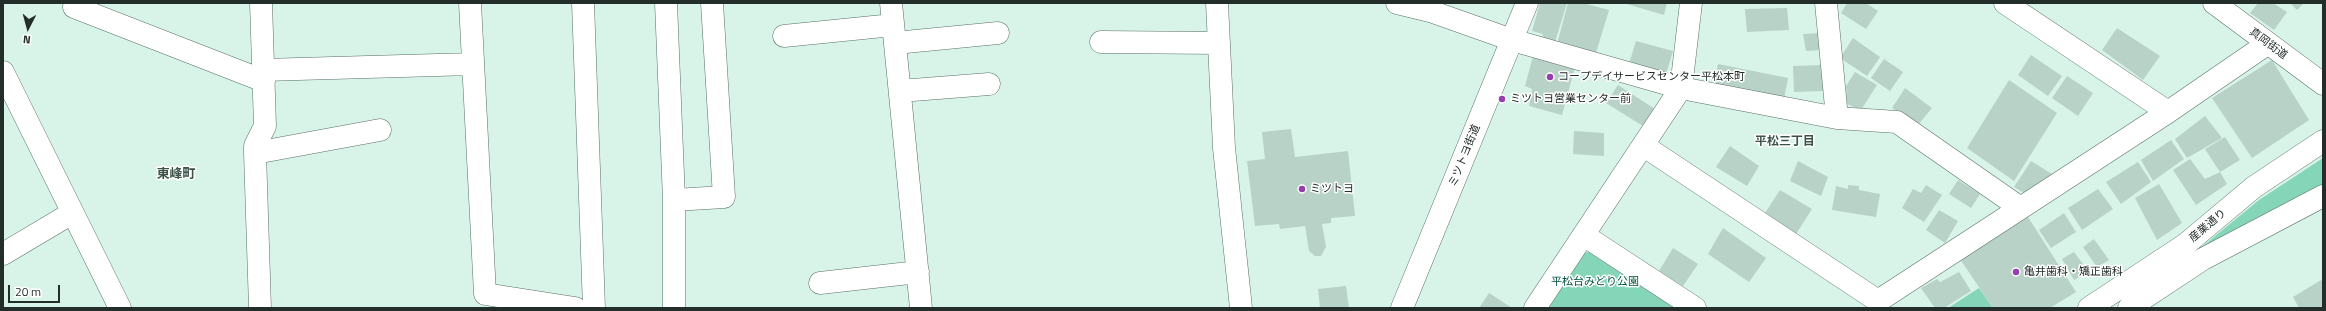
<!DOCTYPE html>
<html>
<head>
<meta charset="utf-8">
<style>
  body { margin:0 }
  #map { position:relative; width:2326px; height:311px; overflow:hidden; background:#d8f3e8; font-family:"Titillium Web",sans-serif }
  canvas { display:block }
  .frame { position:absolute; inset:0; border:4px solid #232d29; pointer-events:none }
  .north { position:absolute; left:8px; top:8px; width:40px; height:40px; -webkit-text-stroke:3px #fff; paint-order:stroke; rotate:186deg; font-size:11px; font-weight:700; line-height:16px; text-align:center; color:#232d29 }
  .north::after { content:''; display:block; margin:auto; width:14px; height:18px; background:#232d29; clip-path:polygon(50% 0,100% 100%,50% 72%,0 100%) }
  .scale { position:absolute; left:8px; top:285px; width:52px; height:18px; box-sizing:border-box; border:2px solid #232d29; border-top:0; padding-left:5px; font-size:12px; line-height:14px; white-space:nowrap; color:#232d29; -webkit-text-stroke:3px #fff; paint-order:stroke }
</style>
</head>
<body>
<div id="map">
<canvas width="2326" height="311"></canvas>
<div class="frame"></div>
<div class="north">N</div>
<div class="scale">20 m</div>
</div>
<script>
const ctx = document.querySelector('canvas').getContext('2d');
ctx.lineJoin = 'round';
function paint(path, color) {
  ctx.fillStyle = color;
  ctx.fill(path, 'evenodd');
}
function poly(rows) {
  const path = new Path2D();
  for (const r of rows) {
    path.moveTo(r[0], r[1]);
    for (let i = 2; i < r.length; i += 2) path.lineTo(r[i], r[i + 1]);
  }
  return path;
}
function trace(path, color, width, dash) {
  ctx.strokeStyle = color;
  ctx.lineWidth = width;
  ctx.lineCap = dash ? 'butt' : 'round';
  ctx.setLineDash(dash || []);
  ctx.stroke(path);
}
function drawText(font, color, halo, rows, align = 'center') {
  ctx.font = font + ' "Titillium Web","Noto Sans JP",sans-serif';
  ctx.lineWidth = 3;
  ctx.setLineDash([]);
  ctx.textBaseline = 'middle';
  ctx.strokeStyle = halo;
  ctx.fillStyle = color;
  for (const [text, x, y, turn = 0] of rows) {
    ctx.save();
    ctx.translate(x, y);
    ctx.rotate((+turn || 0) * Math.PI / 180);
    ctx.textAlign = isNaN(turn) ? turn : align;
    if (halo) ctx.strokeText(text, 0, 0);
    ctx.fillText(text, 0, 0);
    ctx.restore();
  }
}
paint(poly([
  [2323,158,2323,185,2207,245,2104,308,2203,246,2259,200],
  [1594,251,1680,308,1546,308,1583,253],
  [1979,288,1993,308,1948,308]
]), '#85d6b8');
paint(poly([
  [1540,3,1567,3,1555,42,1542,39,1543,34,1532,31],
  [1568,3,1583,3,1609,10,1595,56,1557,44],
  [1623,3,1667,3,1664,15],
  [1847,3,1866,3,1878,11,1866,29,1841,13],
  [2258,3,2273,3,2287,12,2274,30,2250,13],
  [2290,3,2304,3,2297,10],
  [1787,8,1789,30,1747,32,1745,9],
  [2117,28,2160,56,2143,80,2102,50],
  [1821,33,1823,50,1806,51,1803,34],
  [1853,38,1880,57,1867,76,1840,58],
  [1636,41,1673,51,1666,74,1629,64],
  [2031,55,2062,76,2048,96,2018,75],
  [1533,56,1575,67,1562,115,1529,106,1532,89,1525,86],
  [1884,59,1903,72,1890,91,1871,78],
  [2272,60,2309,120,2252,158,2212,98],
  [1718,64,1788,78,1784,99,1714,84],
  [1822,65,1824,91,1794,92,1793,66],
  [1855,72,1877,85,1861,110,1847,104,1846,86],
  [2067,76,2093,93,2078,116,2052,98],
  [2009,80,2057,113,2014,181,1967,148],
  [1618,85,1655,109,1643,126,1606,103],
  [1905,88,1932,108,1918,125,1892,108],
  [2205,116,2222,138,2187,158,2175,139],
  [1291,129,1295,157,1348,151,1355,216,1331,218,1331,223,1322,224,1326,247,1321,256,1315,256,1309,251,1305,226,1280,229,1279,224,1255,226,1247,161,1265,159,1262,132],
  [1574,131,1604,133,1604,156,1573,154],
  [2225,137,2240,160,2220,172,2205,149],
  [2171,140,2184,159,2153,181,2141,160],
  [1730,146,1759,166,1747,186,1716,167],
  [2190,159,2205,179,2220,172,2227,184,2196,205,2173,170],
  [1798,161,1828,177,1821,196,1790,181],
  [2031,161,2052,174,2024,193,2014,187],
  [2138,162,2151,182,2121,204,2106,182],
  [1958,180,1980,194,1971,208,1949,194],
  [2159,184,2182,223,2157,240,2135,198],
  [1848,185,1859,186,1859,190,1880,194,1876,217,1832,210,1836,186,1848,189],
  [1926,185,1942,195,1924,222,1902,208,1913,189,1921,193],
  [2098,189,2113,209,2082,230,2068,208],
  [1780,190,1812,209,1796,234,1765,213],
  [1939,210,1958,221,1945,243,1926,230],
  [2064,213,2076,232,2051,248,2039,230],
  [2026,214,2076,292,2050,308,1993,308,1958,256],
  [1723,228,1766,258,1749,282,1708,254],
  [2094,239,2109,260,2097,267,2083,247],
  [1673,248,1698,264,1683,286,1659,271],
  [2074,252,2089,272,2074,280,2062,259],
  [1959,272,1971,291,1944,308,1935,308,1921,288,1937,279,1940,282],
  [2321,280,2323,282,2323,308,2299,308,2293,297],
  [1346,286,1349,308,1320,308,1318,289],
  [1489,293,1512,308,1479,308]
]), '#b8d2c7');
const minor = poly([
  [470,3,485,294,575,308],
  [583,3,594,308],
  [666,3,674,200,674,308],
  [891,3,921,308],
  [1217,3,1224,148,1241,308],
  [1397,3,1430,11,1512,40,1681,88,1535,308],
  [1691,3,1681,88,1837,118,1897,122,2019,207],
  [1826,3,1837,118],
  [2005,3,2168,112],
  [2214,3,2323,84],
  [74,7,264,81],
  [784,36,893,25],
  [1101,42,1219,43],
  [895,43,998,33],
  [263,70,472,64],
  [3,72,120,308],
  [900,91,989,84],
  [1644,146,1878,301,2168,112,2267,44],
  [255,153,380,130],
  [674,200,724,197,712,3],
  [1585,236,1695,308],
  [3,254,72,213],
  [820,283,918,272],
  [260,308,255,153,255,146,265,126,261,3],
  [1402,308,1527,3],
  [2089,308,2186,244,2254,187,2323,141],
  [2129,308,2203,259,2323,196]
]);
trace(minor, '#587066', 23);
trace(minor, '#fff', 22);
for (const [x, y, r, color] of [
  [1550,77,4,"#953fac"],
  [1502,99,4,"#953fac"],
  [1302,189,4,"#953fac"],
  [2016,272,4,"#953fac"]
]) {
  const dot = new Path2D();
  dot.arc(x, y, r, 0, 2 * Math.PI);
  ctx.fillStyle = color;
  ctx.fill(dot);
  trace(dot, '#fff', 1.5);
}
drawText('11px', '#232d29', '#fff', [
  ["真岡街道",2268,44,37],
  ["ミツトヨ街道",1465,156,-68],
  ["産業通り",2208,226,-40]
]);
drawText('11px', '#232d29', '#fff', [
  ["コープデイサービスセンター平松本町",1558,77],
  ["ミツトヨ営業センター前",1510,99],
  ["ミツトヨ",1310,189],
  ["亀井歯科・矯正歯科",2024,272]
], 'left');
drawText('11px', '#02543f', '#fff', [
  ["平松台みどり公園",1595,282]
]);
drawText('bold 12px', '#3c534a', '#fff', [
  ["平松三丁目",1785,142]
]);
drawText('bold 13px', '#3c534a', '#fff', [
  ["東峰町",176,175]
]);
</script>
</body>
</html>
